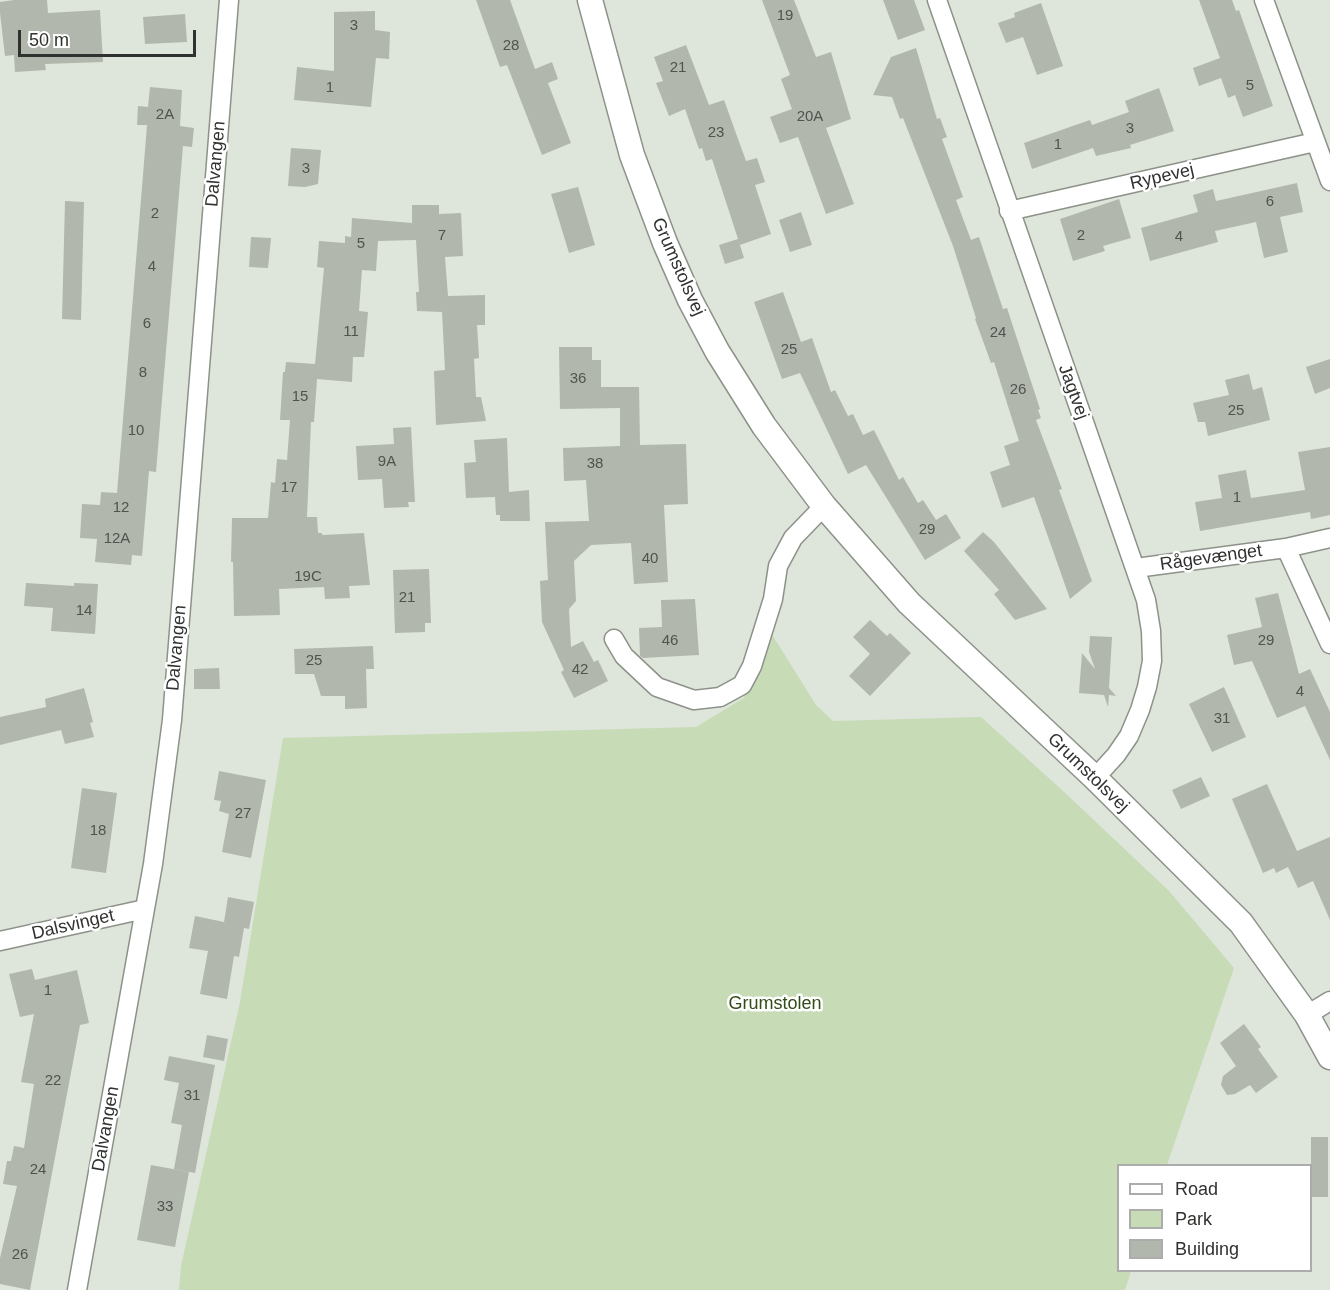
<!DOCTYPE html>
<html>
<head>
<meta charset="utf-8">
<style>
  body { margin:0 }
  #map { position:relative; width:1330px; height:1290px; overflow:hidden; background:#dee5da; font-family:Arial,sans-serif }
  canvas { display:block }
  .legend { position:absolute; left:1117px; top:1164px; width:195px; height:108px; box-sizing:border-box; background:#fff; border:2px solid #acadab; margin:0; padding:8px 10px; list-style:none; font-size:18px; color:#2f322e }
  .legend li { display:flex; align-items:center; gap:12px; height:30px }
  .legend b { width:30px; border:2px solid #acadab }
  .scale { position:absolute; left:18px; top:30px; width:178px; height:27px; box-sizing:border-box; border:3px solid #2f322e; border-top:0; padding-left:8px; font-size:18px; line-height:21px; white-space:nowrap; color:#2f322e; -webkit-text-stroke:4px #fff; paint-order:stroke }
</style>
</head>
<body>
<div id="map">
<canvas width="1330" height="1290"></canvas>
<ul class="legend">
<li><b style="height:8px;background:#fff"></b>Road</li>
<li><b style="height:16px;background:#c7dbb7"></b>Park</li>
<li><b style="height:16px;background:#b2b7ad"></b>Building</li>
</ul>
<div class="scale">50 m</div>
</div>
<script>
const ctx = document.querySelector('canvas').getContext('2d');
ctx.lineJoin = 'round';
function paint(path, color) {
  ctx.fillStyle = color;
  ctx.fill(path, 'evenodd');
}
function poly(rows) {
  const path = new Path2D();
  for (const r of rows) {
    path.moveTo(r[0], r[1]);
    for (let i = 2; i < r.length; i += 2) path.lineTo(r[i], r[i + 1]);
  }
  return path;
}
function trace(path, color, width, dash) {
  ctx.strokeStyle = color;
  ctx.lineWidth = width;
  ctx.lineCap = dash ? 'butt' : 'round';
  ctx.setLineDash(dash || []);
  ctx.stroke(path);
}
function drawText(font, color, halo, rows, align = 'center') {
  ctx.font = font + ' Arial,sans-serif';
  ctx.lineWidth = 5;
  ctx.setLineDash([]);
  ctx.textBaseline = 'middle';
  ctx.strokeStyle = halo;
  ctx.fillStyle = color;
  for (const [text, x, y, turn = 0] of rows) {
    ctx.save();
    ctx.translate(x, y);
    ctx.rotate((+turn || 0) * Math.PI / 180);
    ctx.textAlign = isNaN(turn) ? turn : align;
    if (halo) ctx.strokeText(text, 0, 0);
    ctx.fillText(text, 0, 0);
    ctx.restore();
  }
}
paint(poly([
  [771,633,816,705,833,721,981,717,1062,790,1169,891,1234,968,1167,1165,1118,1166,1118,1270,1131,1271,1125,1290,179,1290,181,1266,240,1002,283,738,696,727,744,698]
]), '#c7dbb7');
paint(poly([
  [14,0,47,0,48,13,100,10,103,62,45,64,46,70,15,72,14,55,5,56,0,13,0,2],
  [476,0,510,0,535,69,552,62,558,79,548,83,571,143,542,155,507,65,500,67],
  [762,0,794,0,816,57,831,52,851,119,826,128,854,204,826,214,798,137,780,143,770,117,792,109,781,79,790,75],
  [883,0,914,0,925,30,898,40],
  [1199,0,1232,0,1236,11,1239,10,1273,106,1243,117,1235,95,1228,98,1221,78,1199,86,1193,68,1220,58],
  [1041,3,1063,66,1037,75,1023,37,1006,43,998,23,1015,17,1014,13],
  [375,11,375,30,390,32,389,59,376,58,371,107,294,100,297,67,334,71,334,12],
  [185,14,187,42,145,44,143,17],
  [686,45,709,105,724,100,746,161,757,158,765,182,755,185,771,234,740,245,712,159,706,161,702,148,699,149,685,109,669,116,656,83,663,81,654,57],
  [916,48,937,119,940,118,947,137,942,139,963,197,956,200,971,240,979,237,1003,309,1007,308,1040,409,1038,410,1041,418,1036,420,1062,489,1059,490,1092,581,1070,599,1034,497,1002,508,990,472,1010,465,1004,446,1019,441,994,362,991,363,975,319,976,318,953,246,903,118,900,119,892,97,873,95,891,57],
  [150,87,182,90,180,126,194,128,192,147,183,146,156,472,149,471,142,556,132,555,131,565,95,562,97,539,80,538,82,504,100,505,101,492,117,493,146,138,147,125,137,125,138,106,148,107],
  [1159,88,1174,131,1130,145,1131,148,1096,156,1093,148,1032,169,1024,143,1090,120,1092,125,1129,112,1125,101],
  [291,148,321,150,318,184,305,187,288,186],
  [1297,183,1303,212,1280,217,1288,252,1264,258,1256,222,1215,231,1218,242,1150,261,1141,228,1198,212,1193,195,1213,189,1216,201],
  [578,187,595,245,569,253,551,194],
  [1119,199,1131,238,1103,246,1105,251,1073,261,1060,219],
  [65,201,84,202,81,320,62,319],
  [412,205,439,205,439,214,461,213,463,256,445,257,448,296,485,295,485,325,477,325,479,358,474,359,476,397,481,397,486,421,436,425,434,371,445,370,442,312,417,311,416,292,419,292,416,240,378,241,376,271,362,270,359,311,368,312,364,357,353,357,352,382,317,379,314,422,311,422,307,517,317,517,318,533,322,533,322,535,364,533,370,585,349,586,350,598,325,599,324,587,279,589,280,615,234,616,233,562,231,562,232,518,268,518,271,482,275,483,277,459,287,460,290,420,280,420,283,372,285,372,286,362,315,364,324,268,317,267,319,241,345,243,345,236,351,237,352,218,412,223],
  [801,212,812,245,790,252,779,220],
  [251,237,271,238,268,268,249,267],
  [738,239,744,258,725,264,719,245],
  [783,292,801,342,812,338,831,392,835,390,848,416,853,414,863,435,874,430,899,480,903,477,918,503,923,500,936,520,946,514,961,538,925,560,866,465,848,474,800,373,782,379,754,302],
  [559,347,592,347,592,360,601,360,601,387,639,387,640,445,686,444,688,504,664,505,668,582,634,584,631,543,591,545,574,561,576,601,569,609,571,647,583,641,594,662,598,660,608,681,574,698,561,672,564,670,542,622,540,581,548,580,545,522,589,521,586,480,564,481,563,448,620,446,620,408,560,409],
  [1330,359,1330,388,1315,394,1306,367],
  [1249,374,1253,390,1262,387,1270,420,1208,436,1205,422,1198,422,1193,403,1229,395,1225,380],
  [411,427,415,502,408,502,409,507,384,508,382,479,358,480,356,446,394,444,393,428],
  [507,438,509,492,529,490,530,521,500,521,500,515,496,515,495,497,466,498,464,463,476,462,474,440],
  [1330,447,1330,515,1311,519,1310,512,1200,531,1195,502,1222,498,1218,475,1246,470,1251,498,1305,490,1298,452],
  [983,532,994,542,1047,609,1015,620,994,594,999,590,964,551],
  [429,569,431,623,425,623,425,632,395,633,393,570],
  [26,583,74,586,74,583,98,584,95,634,51,631,53,608,24,606],
  [1278,593,1299,674,1310,669,1330,712,1330,760,1305,706,1277,718,1252,661,1234,665,1227,635,1262,627,1255,598],
  [695,599,699,655,643,658,640,656,639,628,662,627,661,600],
  [870,620,887,636,890,633,911,653,870,696,849,676,870,654,853,637],
  [1090,636,1112,637,1109,688,1116,696,1109,695,1108,707,1104,695,1079,693,1082,653,1095,669,1089,652],
  [373,646,374,669,366,669,367,708,345,709,345,696,321,696,314,674,295,674,294,649],
  [219,668,220,689,194,689,194,669],
  [1224,687,1246,737,1212,752,1189,704],
  [84,688,93,722,90,723,94,737,65,744,61,730,0,745,0,717,46,707,45,699],
  [219,771,266,780,251,858,222,852,229,814,219,811,221,801,214,800],
  [1201,777,1210,796,1181,809,1172,790],
  [1267,784,1297,851,1330,837,1330,920,1313,881,1298,888,1288,867,1276,873,1274,868,1263,873,1232,799],
  [82,788,117,793,106,873,71,868],
  [228,897,254,902,249,929,244,928,239,957,234,956,227,999,200,994,208,951,189,948,195,916,224,922],
  [32,969,35,980,77,970,89,1023,80,1025,30,1290,0,1284,0,1258,17,1186,3,1184,7,1161,11,1161,14,1146,24,1148,34,1084,21,1082,34,1014,20,1017,9,974],
  [1244,1024,1261,1047,1258,1049,1278,1077,1256,1093,1250,1085,1235,1094,1227,1095,1221,1085,1223,1076,1236,1066,1220,1043],
  [207,1035,228,1039,224,1061,203,1057],
  [169,1056,215,1065,195,1173,174,1169,182,1125,171,1123,179,1083,164,1080],
  [1311,1137,1328,1137,1328,1197,1311,1197],
  [151,1165,189,1172,175,1247,137,1240]
]), '#b2b7ad');
const minor = poly([
  [937,0,1146,600,1151,631,1152,661,1147,687,1140,710,1129,736,1116,755,1095,778],
  [1264,0,1330,181],
  [1009,211,1315,142],
  [1286,548,1330,538],
  [1136,568,1286,548,1330,644],
  [614,639,624,656,657,687,694,700,720,697,742,685,752,666,773,599,778,566,793,538,824,506],
  [0,941,145,909],
  [1307,1015,1330,1001],
  [77,1290,153,864,172,720,229,0]
]);
const tertiary = poly([
  [590,0,632,155,665,243,690,300,717,351,764,426,824,506,909,603,1095,778,1241,923,1307,1015,1330,1057]
]);
trace(minor, '#8d9289', 21);
trace(tertiary, '#8d9289', 27);
trace(minor, '#fff', 18);
trace(tertiary, '#fff', 24);
drawText('15px', '#50534e', null, [
  ["19",785,16],
  ["3",354,26],
  ["28",511,46],
  ["21",678,68],
  ["5",1250,86],
  ["1",330,88],
  ["2A",165,115],
  ["20A",810,117],
  ["3",1130,129],
  ["23",716,133],
  ["1",1058,145],
  ["3",306,169],
  ["6",1270,202],
  ["2",155,214],
  ["7",442,236],
  ["2",1081,236],
  ["4",1179,237],
  ["5",361,244],
  ["4",152,267],
  ["6",147,324],
  ["11",351,332],
  ["24",998,333],
  ["25",789,350],
  ["8",143,373],
  ["36",578,379],
  ["26",1018,390],
  ["15",300,397],
  ["25",1236,411],
  ["10",136,431],
  ["9A",387,462],
  ["38",595,464],
  ["17",289,488],
  ["1",1237,498],
  ["12",121,508],
  ["29",927,530],
  ["12A",117,539],
  ["40",650,559],
  ["19C",308,577],
  ["21",407,598],
  ["14",84,611],
  ["46",670,641],
  ["29",1266,641],
  ["25",314,661],
  ["42",580,670],
  ["4",1300,692],
  ["31",1222,719],
  ["27",243,814],
  ["18",98,831],
  ["1",48,991],
  ["22",53,1081],
  ["31",192,1096],
  ["24",38,1170],
  ["33",165,1207],
  ["26",20,1255]
]);
drawText('18px', '#2f322e', '#fff', [
  ["Dalvangen",216,164,-85],
  ["Rypevej",1162,177,-13],
  ["Grumstolsvej",678,267,66],
  ["Jagtvej",1073,392,70],
  ["Rågevænget",1211,558,-8],
  ["Dalvangen",177,648,-85],
  ["Grumstolsvej",1088,773,44],
  ["Dalsvinget",73,925,-13],
  ["Dalvangen",106,1129,-80]
]);
drawText('18px', '#324c17', '#fff', [
  ["Grumstolen",775,1004]
]);
</script>
</body>
</html>
